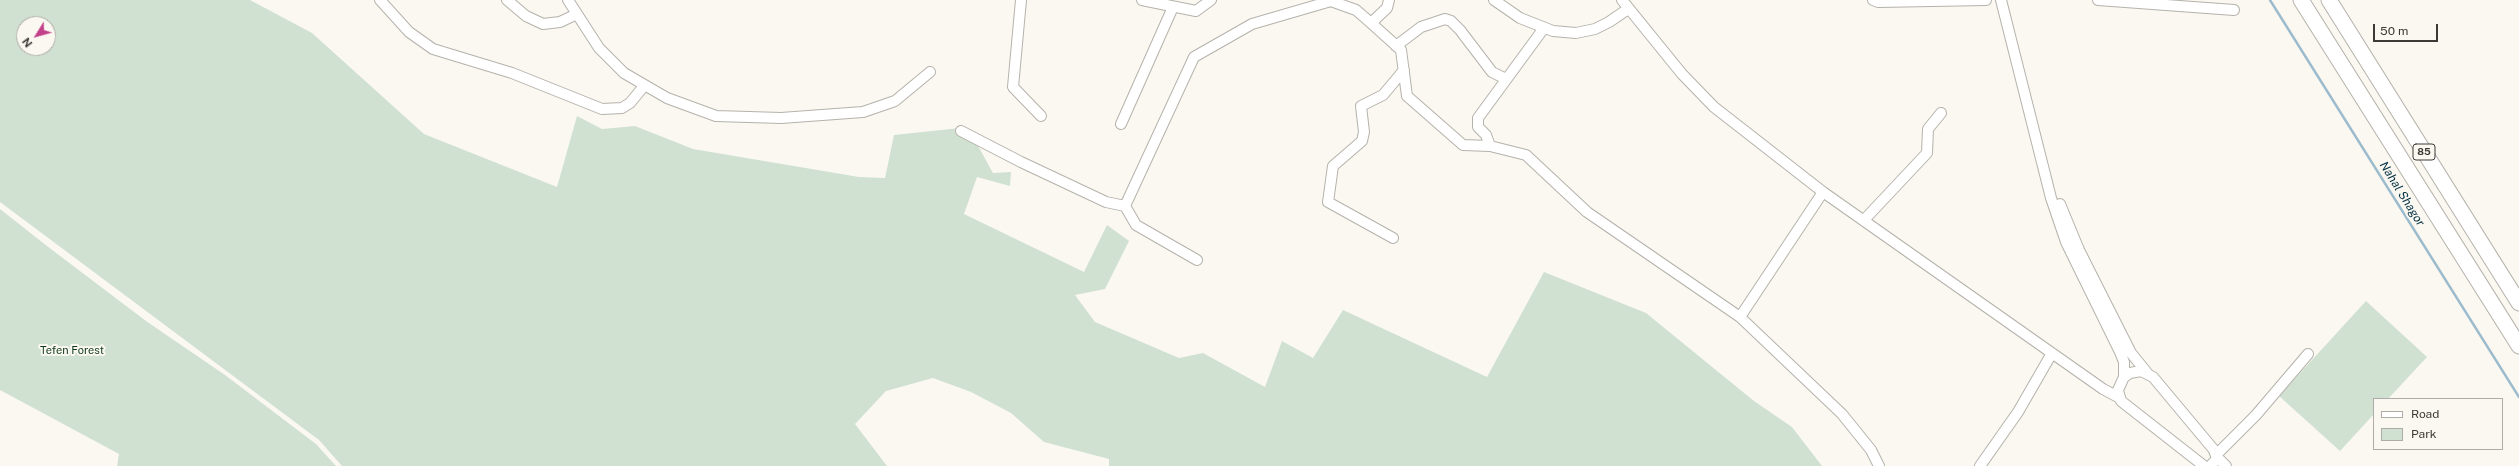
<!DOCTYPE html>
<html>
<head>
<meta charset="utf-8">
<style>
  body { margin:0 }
  #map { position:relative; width:2519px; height:466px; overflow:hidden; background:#fbf8f1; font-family:"Public Sans",sans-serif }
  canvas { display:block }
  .legend { position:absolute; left:2373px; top:398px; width:130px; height:52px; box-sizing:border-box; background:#fbf8f1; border:1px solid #aeaca7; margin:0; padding:5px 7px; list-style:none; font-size:12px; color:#3b3a37 }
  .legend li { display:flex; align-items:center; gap:8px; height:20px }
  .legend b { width:20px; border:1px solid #aeaca7 }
  .north { position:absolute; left:16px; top:16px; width:40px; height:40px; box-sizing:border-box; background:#fbf8f1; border:1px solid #aeaca7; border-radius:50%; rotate:233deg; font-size:11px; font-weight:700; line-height:16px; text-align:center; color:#3b3a37 }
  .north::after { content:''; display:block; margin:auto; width:14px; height:18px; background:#c3418a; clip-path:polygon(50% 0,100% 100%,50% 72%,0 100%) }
  .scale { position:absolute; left:2373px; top:24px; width:65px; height:18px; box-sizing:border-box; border:2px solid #3b3a37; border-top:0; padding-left:5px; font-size:12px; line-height:14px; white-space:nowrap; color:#3b3a37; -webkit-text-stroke:3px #fbf8f1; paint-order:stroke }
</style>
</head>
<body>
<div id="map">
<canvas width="2519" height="466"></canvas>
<ul class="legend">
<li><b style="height:5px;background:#fff"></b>Road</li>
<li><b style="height:11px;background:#d0e1d2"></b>Park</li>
</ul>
<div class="north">N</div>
<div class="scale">50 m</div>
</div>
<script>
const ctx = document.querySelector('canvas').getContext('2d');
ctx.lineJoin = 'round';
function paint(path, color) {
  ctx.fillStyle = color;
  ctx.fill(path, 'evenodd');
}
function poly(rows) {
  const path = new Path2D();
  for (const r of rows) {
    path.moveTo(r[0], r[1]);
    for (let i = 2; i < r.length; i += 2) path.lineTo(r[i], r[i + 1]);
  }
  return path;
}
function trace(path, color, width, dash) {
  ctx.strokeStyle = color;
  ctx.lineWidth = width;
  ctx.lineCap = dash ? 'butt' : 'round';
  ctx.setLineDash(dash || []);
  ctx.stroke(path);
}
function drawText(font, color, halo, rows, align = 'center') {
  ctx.font = font + ' "Public Sans",sans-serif';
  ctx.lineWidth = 4;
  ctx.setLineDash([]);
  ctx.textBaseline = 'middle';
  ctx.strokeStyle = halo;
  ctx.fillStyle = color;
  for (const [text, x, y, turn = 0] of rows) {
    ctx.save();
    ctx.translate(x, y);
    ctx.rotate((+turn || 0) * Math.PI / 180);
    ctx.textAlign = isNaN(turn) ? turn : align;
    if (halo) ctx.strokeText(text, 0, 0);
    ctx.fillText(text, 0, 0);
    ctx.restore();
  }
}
paint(poly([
  [0,0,250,0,312,33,424,134,557,187,577,116,602,129,635,126,693,149,859,177,885,178,894,135,960,128,977,144,993,173,1011,172,1010,186,977,177,964,214,1084,272,1107,225,1129,241,1105,289,1075,295,1095,322,1179,358,1203,353,1265,387,1282,341,1313,358,1343,310,1487,377,1544,272,1646,313,1754,401,1792,427,1822,466,1109,466,1109,459,1044,442,1011,413,971,392,933,378,886,391,855,424,887,466,342,466,319,440,0,202],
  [24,24,48,24,48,48,24,48],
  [0,209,47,246,146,321,225,375,316,444,336,466,117,466,119,454,0,390],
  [2366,301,2427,357,2388,399,2374,399,2374,414,2340,451,2279,396]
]), '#d0e1d2');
trace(poly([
  [2270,0,2519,397]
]), '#9cbbcd', 2.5);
const minor = poly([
  [380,0,409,32,433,49,512,73,602,109,622,108,630,103,644,86],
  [507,0,526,16,543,24,560,22,577,14],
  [568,0,599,48,624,73,667,98,716,116,781,118,863,112,895,101,930,72],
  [1021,0,1013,87,1041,116],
  [1142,0,1196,11,1211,0],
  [1389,0,1387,8,1371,23,1401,50,1407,96,1463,145,1490,146,1526,155,1587,212,1740,317,1842,414,1871,450,1879,466],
  [1494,0,1520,18,1553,31,1576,33,1595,29,1609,22,1628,9],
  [1622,0,1682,74,1714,107,1823,192,2103,389,2118,397],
  [1873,0,1878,2,1986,0],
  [2001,0,2051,198,2066,242,2120,352,2124,362,2124,377],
  [2098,0,2234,10],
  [1396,46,1421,27,1445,19,1451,21,1460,30,1492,72,1506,79],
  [1121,124,1173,7],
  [961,131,1021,162,1106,202,1125,206],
  [1490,146,1486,135,1478,127,1478,118,1544,28],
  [2060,204,2079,250,2131,353,2148,374],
  [1864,220,1927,153,1928,129,1941,113],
  [1393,238,1328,202,1333,166,1362,141,1364,132,1361,106,1383,95,1404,70],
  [1197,260,1136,225,1125,206,1194,57,1252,24,1331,1,1356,10,1371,23],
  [1740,317,1823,192],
  [2217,454,2256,415,2308,354],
  [2216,456,2226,466],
  [1980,466,2018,412,2052,353],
  [2204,466,2121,401,2118,390,2124,377,2130,373,2141,371,2153,377,2214,450,2217,459,2210,466]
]);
const highway = poly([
  [2301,0,2519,346],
  [2329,0,2519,303]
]);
trace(minor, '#b5b2ab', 12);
trace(highway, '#b5b2ab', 17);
trace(minor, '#fff', 10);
trace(highway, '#fff', 15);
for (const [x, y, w] of [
  [2424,152,22]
]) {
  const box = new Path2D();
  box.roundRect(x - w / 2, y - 8, w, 16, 3);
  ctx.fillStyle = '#fbf8f1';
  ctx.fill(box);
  trace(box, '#3b3a37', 1);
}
drawText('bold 10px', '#3b3a37', null, [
  ["85",2424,152]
]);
drawText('11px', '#0e391a', '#fbf8f1', [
  ["Tefen Forest",72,351]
]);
drawText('italic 12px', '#043145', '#fbf8f1', [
  ["Nahal Shagor",2402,194,58]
]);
</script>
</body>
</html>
